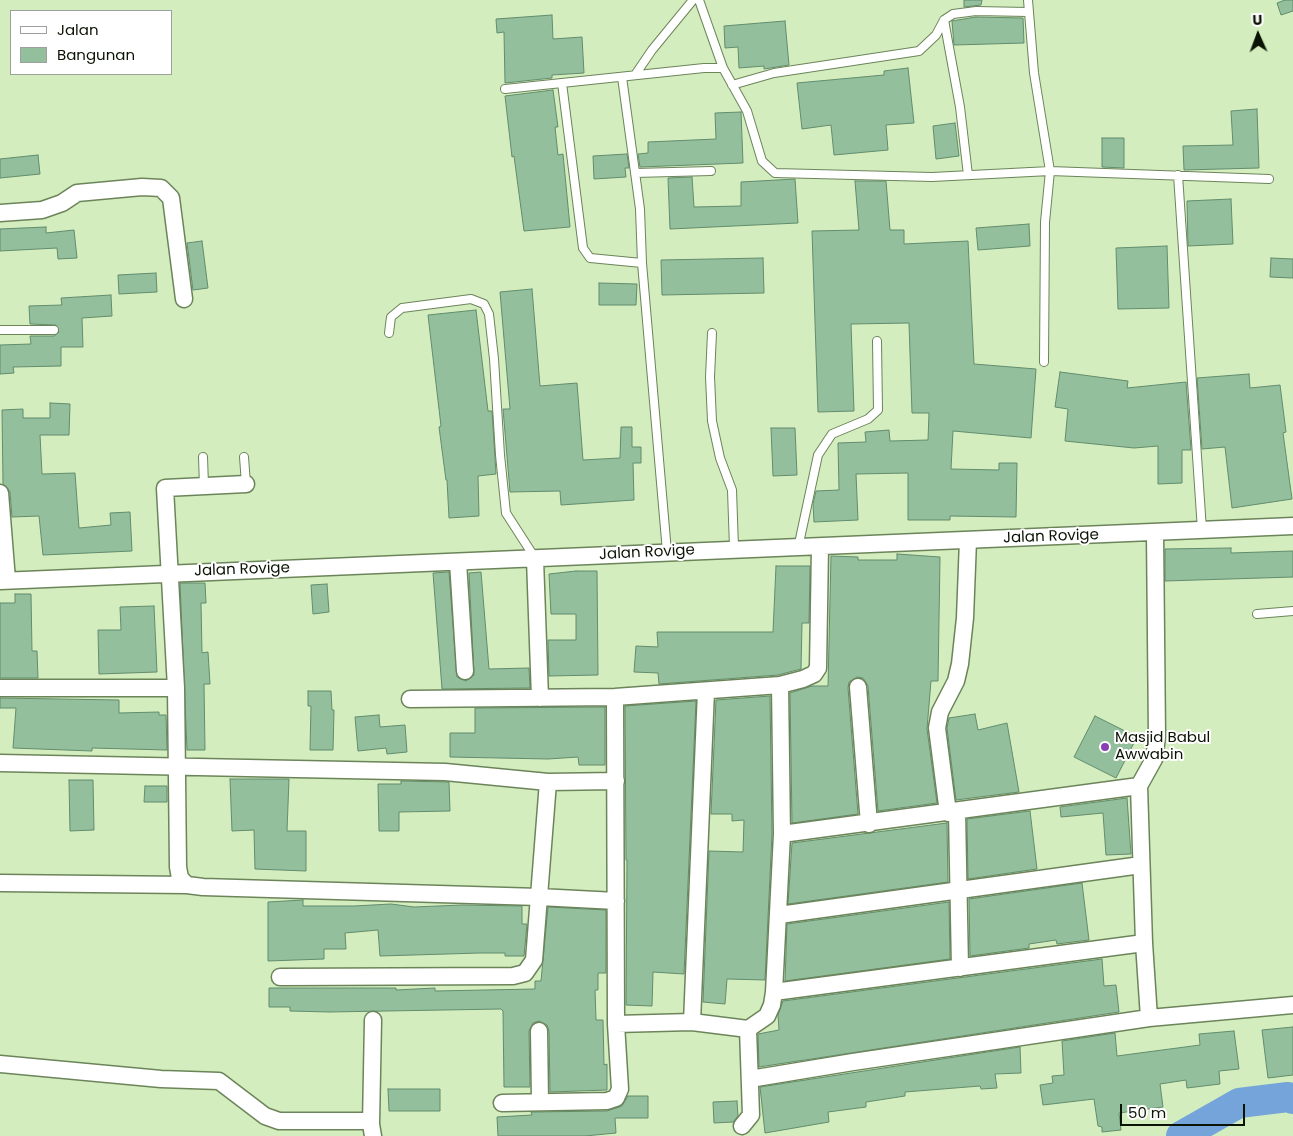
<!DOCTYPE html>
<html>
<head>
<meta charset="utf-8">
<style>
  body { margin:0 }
  #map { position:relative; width:1293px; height:1136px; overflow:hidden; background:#d3edbe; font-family:Poppins,sans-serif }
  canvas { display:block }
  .legend { position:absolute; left:10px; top:10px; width:162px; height:65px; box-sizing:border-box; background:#fff; border:1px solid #9da19b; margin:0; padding:6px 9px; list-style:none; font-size:15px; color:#0b1304 }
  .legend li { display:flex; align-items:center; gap:10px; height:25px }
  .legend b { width:25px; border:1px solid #9da19b }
  .north { position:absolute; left:1233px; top:10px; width:50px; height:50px; -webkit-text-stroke:4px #fff; paint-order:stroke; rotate:358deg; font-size:14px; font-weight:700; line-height:20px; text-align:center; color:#0b1304 }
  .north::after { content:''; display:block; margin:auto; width:18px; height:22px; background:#0b1304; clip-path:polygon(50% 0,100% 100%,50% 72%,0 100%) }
  .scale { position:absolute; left:1120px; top:1104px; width:125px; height:22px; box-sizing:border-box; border:2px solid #0b1304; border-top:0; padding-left:6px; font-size:15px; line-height:18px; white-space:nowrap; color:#0b1304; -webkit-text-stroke:4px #fff; paint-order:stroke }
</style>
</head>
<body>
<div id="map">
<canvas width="1293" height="1136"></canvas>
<ul class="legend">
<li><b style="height:6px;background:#fff"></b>Jalan</li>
<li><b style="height:14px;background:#93bf9d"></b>Bangunan</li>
</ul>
<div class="north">U</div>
<div class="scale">50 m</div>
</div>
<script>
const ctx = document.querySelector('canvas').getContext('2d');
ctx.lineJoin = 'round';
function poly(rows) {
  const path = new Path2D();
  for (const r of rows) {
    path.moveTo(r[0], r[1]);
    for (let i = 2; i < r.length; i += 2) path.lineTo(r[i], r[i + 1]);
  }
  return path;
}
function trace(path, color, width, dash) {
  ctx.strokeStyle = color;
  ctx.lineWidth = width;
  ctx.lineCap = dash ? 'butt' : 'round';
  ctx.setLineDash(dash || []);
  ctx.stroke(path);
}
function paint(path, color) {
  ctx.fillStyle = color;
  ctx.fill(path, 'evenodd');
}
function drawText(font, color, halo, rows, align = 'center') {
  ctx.font = font + ' Poppins,sans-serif';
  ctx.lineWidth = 4;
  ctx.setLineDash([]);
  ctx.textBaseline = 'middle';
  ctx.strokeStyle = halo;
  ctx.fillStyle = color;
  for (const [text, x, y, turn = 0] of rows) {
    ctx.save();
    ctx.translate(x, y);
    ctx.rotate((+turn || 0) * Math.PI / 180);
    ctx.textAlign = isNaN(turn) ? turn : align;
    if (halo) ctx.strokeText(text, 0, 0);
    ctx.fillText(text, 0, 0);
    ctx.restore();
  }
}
trace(poly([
  [1181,1136,1239,1103,1288,1097,1293,1099]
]), '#74a4da', 30);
const building = poly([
  [964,0,982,0,981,5,964,7,964,0],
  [1285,0,1293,0,1293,11,1281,15,1277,3,1285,0],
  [552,15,553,39,582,37,584,73,552,75,552,78,505,83,504,32,497,33,496,19,552,15],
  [976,17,1023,18,1024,43,954,45,952,21,976,17],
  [785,21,789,65,764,69,764,66,739,68,738,47,725,48,724,26,785,21],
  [908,68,914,123,886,125,888,150,834,155,831,125,802,129,797,83,884,75,884,71,908,68],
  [553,90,558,127,555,127,558,155,563,154,570,227,524,231,514,156,512,157,505,96,553,90],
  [1257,109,1259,168,1184,170,1183,146,1233,145,1231,111,1257,109],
  [741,112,743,163,640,167,638,154,648,153,648,142,716,139,715,113,741,112],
  [955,123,959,156,936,159,933,126,955,123],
  [1102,138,1124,138,1124,168,1102,167,1102,138],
  [627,154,629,168,625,168,626,177,594,179,593,156,627,154],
  [38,155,40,174,0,178,0,159,38,155],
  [692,177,694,207,741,206,741,182,795,179,798,223,670,229,668,178,692,177],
  [855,181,886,181,890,230,904,230,904,244,968,241,974,364,1036,369,1031,438,953,431,951,469,999,470,999,463,1017,463,1016,517,950,516,950,520,908,520,908,473,856,474,858,520,814,522,813,504,816,491,839,490,838,443,866,442,865,432,889,430,890,441,928,440,929,413,912,413,909,323,851,324,854,411,818,412,812,231,859,230,855,181],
  [1231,199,1233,244,1188,246,1187,201,1231,199],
  [1029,224,1030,246,978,250,976,228,1029,224],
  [46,227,46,233,74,230,77,258,58,259,57,248,0,251,0,229,46,227],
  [202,241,208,288,193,290,187,243,202,241],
  [1167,246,1169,308,1118,309,1116,248,1167,246],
  [763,258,764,293,662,295,661,260,763,258],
  [1271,258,1293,259,1293,278,1270,277,1271,258],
  [156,273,157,292,119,294,118,275,156,273],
  [599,283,637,284,636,305,599,305,599,283],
  [532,289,540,386,577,383,583,460,620,458,621,427,632,427,632,447,641,447,641,463,633,463,634,500,561,505,560,491,510,492,503,409,510,409,500,292,532,289],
  [111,295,112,316,82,318,83,347,61,347,61,366,13,367,14,373,0,374,0,345,31,344,30,336,54,336,59,332,56,325,30,324,29,306,62,305,61,298,111,295],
  [476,310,488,411,492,411,496,474,478,476,479,516,449,518,447,480,446,480,439,427,441,426,428,315,476,310],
  [1060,372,1128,381,1127,388,1186,382,1191,450,1182,450,1182,483,1158,484,1158,446,1134,448,1065,441,1068,409,1055,407,1060,372],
  [1249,374,1250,388,1280,385,1286,432,1283,433,1292,499,1232,508,1225,447,1202,449,1197,378,1249,374],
  [50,403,70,404,69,435,40,435,42,474,75,473,79,528,111,525,110,513,130,512,132,551,43,555,39,516,12,517,10,492,3,484,2,410,23,409,23,418,50,418,50,403],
  [771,428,795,428,797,475,773,476,771,428],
  [1231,548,1231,553,1293,551,1293,577,1165,581,1165,549,1231,548],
  [897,554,940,557,938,681,931,681,927,729,937,803,878,811,868,686,863,678,857,677,849,682,848,688,858,814,792,823,790,693,812,686,828,686,831,556,858,557,858,560,897,560,897,554],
  [776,566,810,566,809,623,802,623,801,669,778,675,659,684,658,673,634,672,636,646,658,647,657,632,773,632,776,566],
  [576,571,597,571,598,675,549,676,548,640,576,640,576,614,551,614,549,574,576,571],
  [449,572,457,677,466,681,474,675,469,573,481,572,489,669,529,668,530,688,442,689,433,573,449,572],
  [180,583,205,583,206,603,201,603,202,653,208,652,210,684,204,684,205,750,187,750,180,583],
  [327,584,329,612,313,614,311,585,327,584],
  [15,594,31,594,32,651,37,651,38,678,0,678,0,603,15,603,15,594],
  [154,606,157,672,99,674,98,630,121,630,120,607,154,606],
  [308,691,331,691,332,710,334,710,333,750,310,750,311,706,308,706,308,691],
  [770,696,772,834,765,980,727,979,725,1004,703,1002,709,851,743,852,744,820,732,821,732,814,711,814,716,700,770,696],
  [0,698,119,700,119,713,159,712,159,715,166,715,167,750,92,748,92,751,13,748,16,708,0,708,0,698],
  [696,701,684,974,653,972,652,1006,626,1005,627,860,626,860,625,706,696,701],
  [605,707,605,765,579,765,578,757,548,759,450,757,450,733,475,733,475,708,605,707],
  [975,714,978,730,1007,723,1019,792,956,800,947,728,949,718,975,714],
  [379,715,380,727,405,725,407,752,387,754,386,748,358,751,355,717,379,715],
  [1095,716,1137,737,1116,778,1074,757,1095,716],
  [230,779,289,779,287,831,306,831,306,871,255,869,254,830,232,831,230,779],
  [69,780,93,780,94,830,70,831,69,780],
  [401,781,449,782,450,811,399,812,399,831,379,831,378,784,401,784,401,781],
  [145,786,167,786,167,802,144,802,145,786],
  [1127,798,1131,854,1106,855,1103,813,1061,817,1060,807,1127,798],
  [1030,811,1037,869,968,879,967,819,1030,811],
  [947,823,948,882,788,904,792,843,947,823],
  [1082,883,1089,940,1057,944,1056,940,1029,944,1029,948,970,956,969,899,1082,883],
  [303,900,303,906,354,906,391,904,414,907,462,905,522,906,522,924,527,924,524,956,505,956,505,953,480,953,380,956,378,930,345,933,346,949,324,949,324,959,268,961,268,902,303,900],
  [949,902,950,959,785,981,787,924,949,902],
  [548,907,606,910,606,973,598,973,598,990,595,990,596,1020,603,1020,604,1065,607,1064,607,1090,550,1092,549,1031,547,1025,539,1021,533,1023,529,1031,530,1087,504,1087,503,1011,501,1009,329,1012,290,1011,290,1007,269,1007,269,988,396,988,396,990,435,988,435,991,535,989,535,981,541,981,548,907],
  [1102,959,1104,986,1116,985,1119,1012,759,1067,758,1034,779,1030,778,1015,783,1001,1102,959],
  [1293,1027,1293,1075,1268,1078,1262,1030,1293,1027],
  [1234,1031,1239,1069,1219,1071,1220,1084,1187,1088,1186,1080,1160,1084,1163,1107,1119,1113,1121,1130,1102,1132,1102,1127,1098,1126,1094,1099,1043,1105,1040,1085,1053,1083,1052,1076,1064,1075,1062,1041,1115,1033,1117,1056,1200,1045,1199,1034,1234,1031],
  [1020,1047,1021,1073,995,1074,997,1088,981,1089,980,1086,905,1092,905,1096,866,1102,866,1107,828,1112,829,1122,765,1133,760,1087,1020,1047],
  [388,1089,440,1089,440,1111,389,1111,388,1089],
  [628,1096,648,1096,648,1118,615,1118,616,1133,585,1136,498,1136,497,1117,532,1115,531,1112,607,1111,622,1106,628,1096],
  [737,1101,738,1116,733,1122,714,1123,713,1102,737,1101]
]);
paint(building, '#93bf9d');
trace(building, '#628c6c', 1);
const service = poly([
  [699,0,723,68,747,111,762,161,775,173,932,177,1050,171,1269,179],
  [1028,0,1034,73,1050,171,1045,222,1044,362],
  [944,20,960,107,968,175],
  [635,75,652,50,693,0],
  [622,77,640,209,642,263,667,552],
  [562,83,583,248,590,258,642,263],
  [732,85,774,73,919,51,936,35,944,20,953,14,976,11,1028,12],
  [505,89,704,68,723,68],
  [635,173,711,171],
  [1178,175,1202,530],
  [0,330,54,330],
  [389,333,391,317,402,308,471,299,484,304,489,314,494,359,500,455,506,513,535,558],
  [712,333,710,377,712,421,720,458,732,490,734,548],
  [203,457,204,486],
  [244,457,246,484],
  [798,548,818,455,832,434,868,419,878,410,877,341],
  [1257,614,1293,611]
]);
const minor = poly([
  [0,213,42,210,62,203,77,193,142,187,161,188,171,198,184,299],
  [246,484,165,488,176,688,178,867,180,878,187,885,203,887,539,897,616,901],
  [0,493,7,580],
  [535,559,540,698],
  [458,562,465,671],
  [0,581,1293,526],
  [858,687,869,824],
  [0,688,176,688],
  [410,699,615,697,780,685,803,679,814,674,818,668,820,547],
  [0,763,445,772,548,782,616,781],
  [1139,786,1154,759,1157,737,1155,533],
  [957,812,960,968],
  [948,813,937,728,940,712,956,681,960,664,965,618,968,540],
  [782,834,1139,786,1144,943,1149,1018],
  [0,883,187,885],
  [779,915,1141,865],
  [280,977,513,976,525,973,534,960,548,782],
  [774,992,1144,943],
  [692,1022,706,691],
  [616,1024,692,1022,748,1029,767,1016,772,1005,774,992,782,834,780,685],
  [539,1031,540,1101],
  [0,1064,161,1079,219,1081,265,1116,279,1121,366,1121,371,1124,373,1136],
  [750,1079,853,1062,1149,1018,1293,1005],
  [502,1103,607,1101,616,1098,620,1089,616,1024,615,697],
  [371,1124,373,1020],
  [742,1126,751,1115,748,1029]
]);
trace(service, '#6c845a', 10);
trace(minor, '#6c845a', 19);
trace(service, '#fff', 8);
trace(minor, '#fff', 16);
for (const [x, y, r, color] of [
  [1105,747,5,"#893fb1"]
]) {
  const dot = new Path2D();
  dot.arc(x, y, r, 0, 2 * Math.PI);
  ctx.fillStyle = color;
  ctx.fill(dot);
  trace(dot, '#fff', 2);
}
drawText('15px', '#0b1304', '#fff', [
  ["Jalan Rovige",1051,537,-2],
  ["Jalan Rovige",647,553,-3],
  ["Jalan Rovige",242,570,-2]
]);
drawText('15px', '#0b1304', '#fff', [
  ["Masjid Babul",1115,738],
  ["Awwabin",1115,755]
], 'left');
</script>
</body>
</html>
